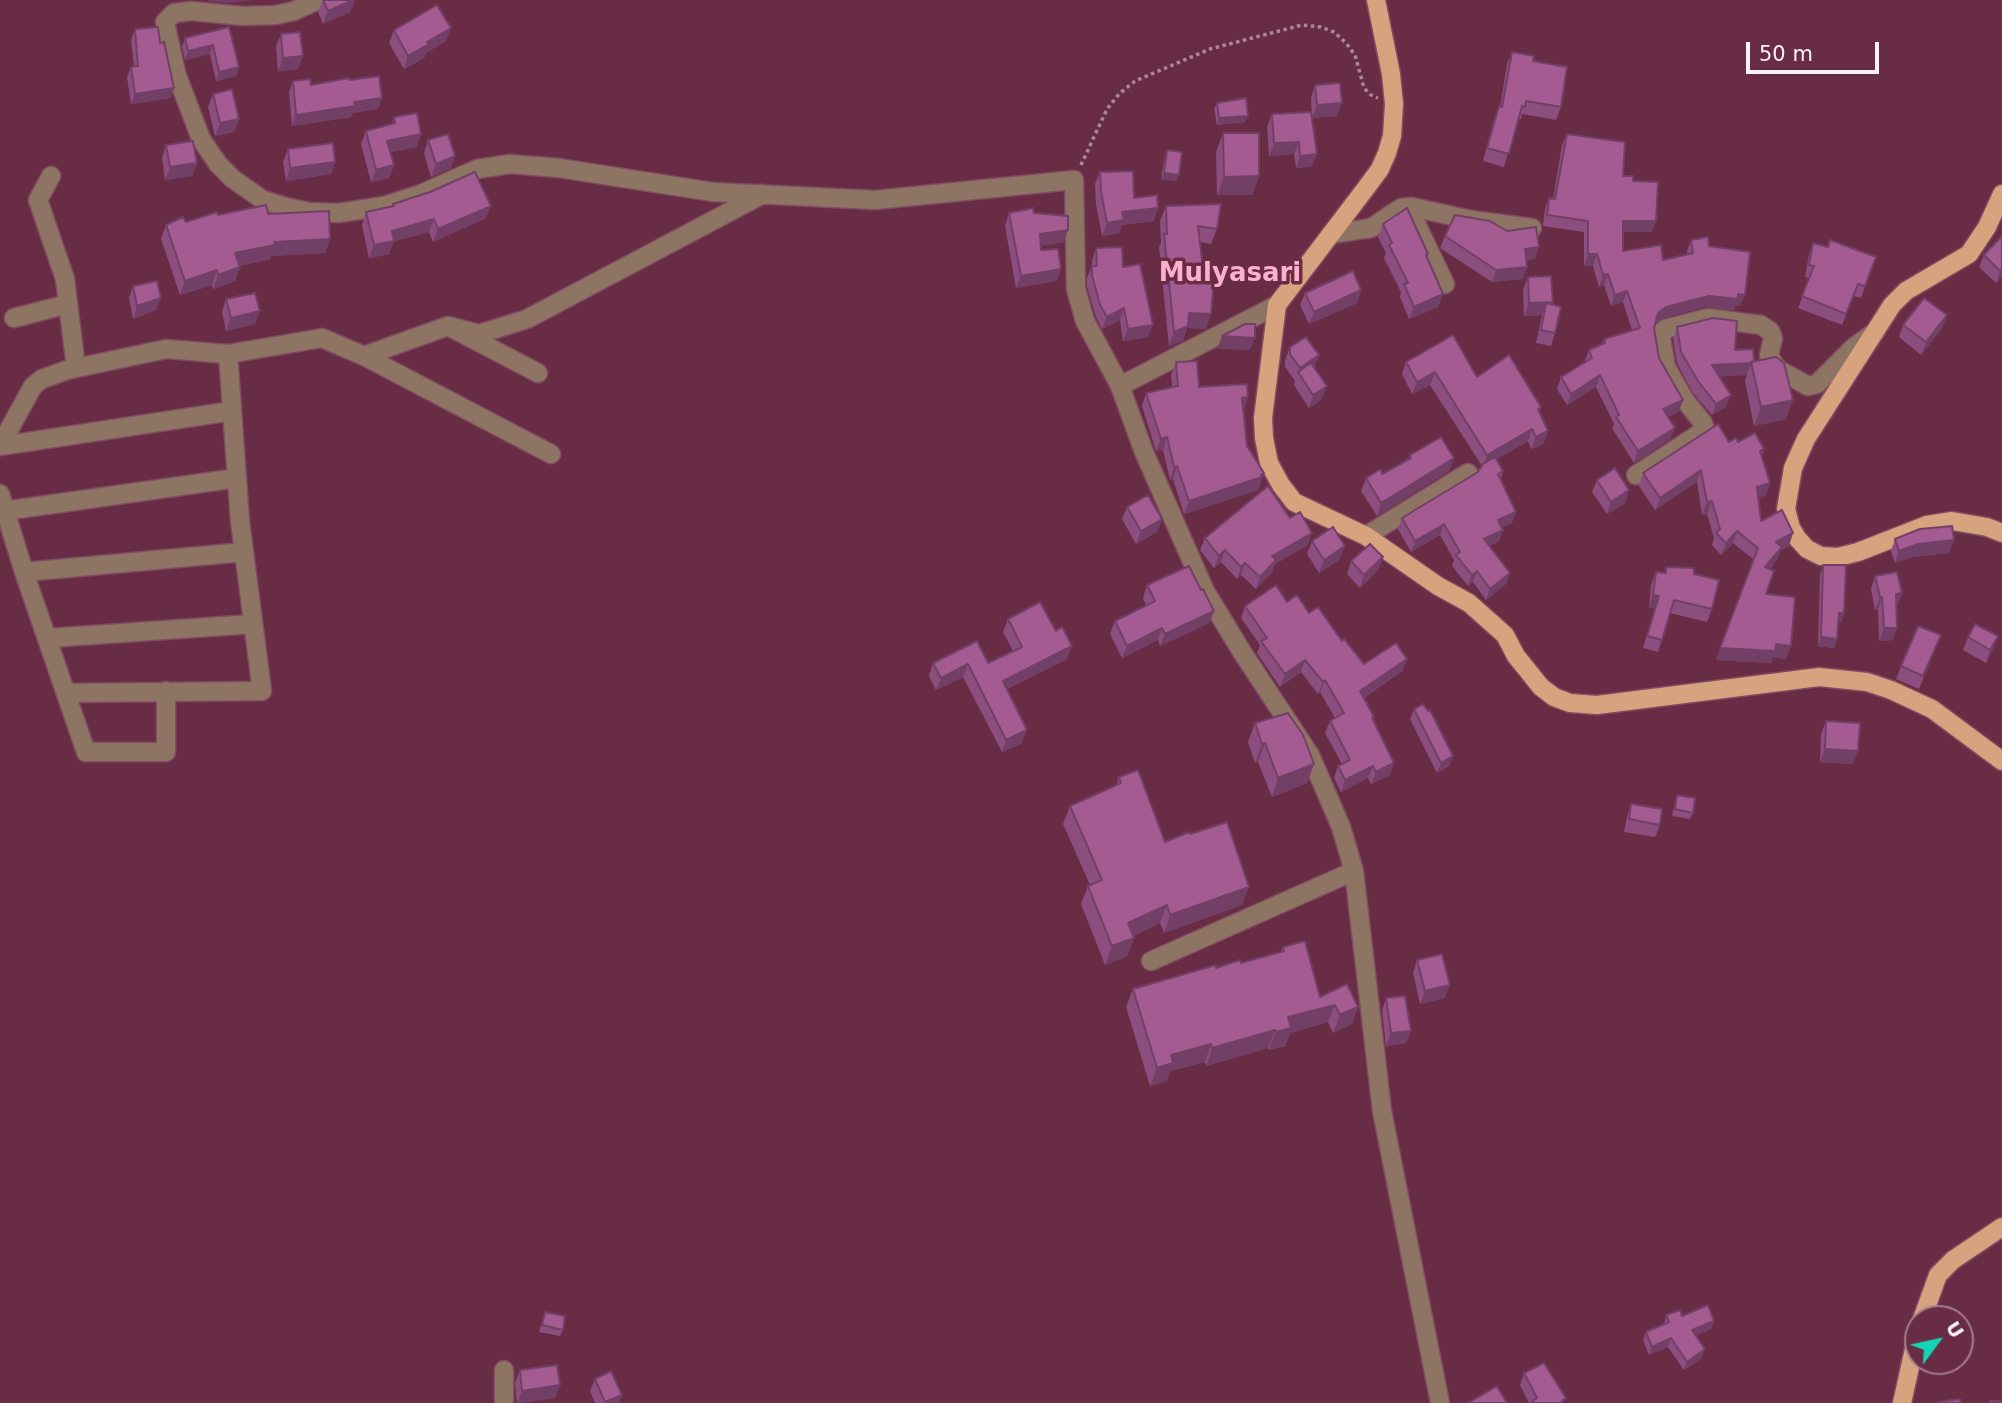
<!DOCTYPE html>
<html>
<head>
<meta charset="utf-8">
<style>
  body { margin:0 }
  #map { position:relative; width:2002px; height:1403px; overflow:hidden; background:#692c45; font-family:"DejaVu Sans",sans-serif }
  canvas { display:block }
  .north { position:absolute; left:1904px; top:1305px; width:70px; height:70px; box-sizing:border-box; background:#692c45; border:2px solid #a37b8b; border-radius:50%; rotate:57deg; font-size:19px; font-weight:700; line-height:28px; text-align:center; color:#faf2f4 }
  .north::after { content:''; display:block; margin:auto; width:24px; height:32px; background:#11d5b4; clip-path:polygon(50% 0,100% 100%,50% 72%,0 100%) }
  .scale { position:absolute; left:1746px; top:42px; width:133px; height:32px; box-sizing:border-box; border:4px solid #faf2f4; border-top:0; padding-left:9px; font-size:21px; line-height:24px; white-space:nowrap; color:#faf2f4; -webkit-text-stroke:5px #692c45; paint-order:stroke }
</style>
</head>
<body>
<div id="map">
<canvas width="2002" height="1403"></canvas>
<div class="north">U</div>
<div class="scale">50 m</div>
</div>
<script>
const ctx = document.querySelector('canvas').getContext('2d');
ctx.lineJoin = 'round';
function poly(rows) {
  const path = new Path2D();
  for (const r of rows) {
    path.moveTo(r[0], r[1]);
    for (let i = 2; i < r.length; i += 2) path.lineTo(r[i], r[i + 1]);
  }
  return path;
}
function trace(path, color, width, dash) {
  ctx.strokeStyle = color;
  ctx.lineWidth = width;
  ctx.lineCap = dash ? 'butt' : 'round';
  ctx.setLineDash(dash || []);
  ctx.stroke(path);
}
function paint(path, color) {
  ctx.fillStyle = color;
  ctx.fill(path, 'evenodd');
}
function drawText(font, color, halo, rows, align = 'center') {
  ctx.font = font + ' "DejaVu Sans",sans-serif';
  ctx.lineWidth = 7;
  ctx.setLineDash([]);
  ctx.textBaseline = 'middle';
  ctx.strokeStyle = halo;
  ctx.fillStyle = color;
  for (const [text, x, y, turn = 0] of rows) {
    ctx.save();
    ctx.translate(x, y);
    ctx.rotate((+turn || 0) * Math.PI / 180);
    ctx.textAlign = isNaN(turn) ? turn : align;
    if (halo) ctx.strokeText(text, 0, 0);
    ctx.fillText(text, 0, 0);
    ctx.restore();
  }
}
const minor = poly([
  [318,0,294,11,276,15,243,16,191,11,174,13,165,22,176,73,201,139,218,164,233,179,263,200,286,207,309,212,339,213,384,206,421,194,477,169,510,164,559,168,713,192,875,200,1074,180,1076,289,1085,321,1120,386,1144,452,1205,591,1242,652,1310,755,1341,827,1354,871,1382,1111,1440,1403],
  [51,176,38,200,65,279,76,368],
  [1408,207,1445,284],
  [1331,234,1371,228,1401,208,1412,207,1471,220,1532,228],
  [14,318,68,304],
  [364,356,448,326],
  [538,373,448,326,479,334,527,319,763,194],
  [1120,386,1277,305],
  [0,446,33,386,42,379,67,370,166,349,228,354],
  [0,446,232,411],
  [1636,475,1705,430,1703,423,1684,399,1666,367,1661,338,1662,332,1665,329,1708,318,1761,325,1770,331,1773,338,1769,355,1773,363,1779,370,1808,386,1817,384,1854,347,1875,332],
  [0,494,24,572,86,752,166,752,166,691],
  [4,511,237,478],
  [1366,536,1468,473],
  [24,572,244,552],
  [48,638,253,624],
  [66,693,262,691,240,521,228,354,322,338,364,356,551,454],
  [1151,961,1354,871],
  [504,1370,504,1403]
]);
const major = poly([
  [1376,0,1391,74,1394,104,1392,136,1387,153,1380,169,1366,188,1277,305,1263,418,1264,438,1269,463,1281,485,1294,502,1366,536,1438,586,1469,603,1505,635,1516,656,1541,687,1554,697,1570,703,1597,705,1819,677,1867,682,1891,690,1932,709,2002,761],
  [2002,194,1987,227,1969,254,1906,291,1892,305,1806,439,1793,468,1786,509,1791,528,1797,538,1807,549,1821,556,1838,557,1858,552,1927,525,1952,521,1987,527,2002,533],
  [1922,1319,1938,1275,1953,1260,2002,1227],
  [1902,1403,1918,1331]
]);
trace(minor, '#804c61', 21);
trace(major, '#804c61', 21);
trace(poly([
  [1081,165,1107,109,1119,94,1135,81,1210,49,1302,25,1321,27,1334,32,1346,43,1355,55,1364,88,1371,95,1378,98]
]), '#ac8896', 3.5, [3.5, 3.5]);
trace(minor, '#8e7563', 18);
trace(major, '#d7a37f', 18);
paint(poly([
  [323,0,355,0,350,12,323,24,318,12],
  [229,27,239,67,236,76,216,81,210,54,185,60,182,47,185,38],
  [135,29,160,43,174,88,170,98,131,104,127,77,131,67,134,67,131,40],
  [394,30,446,41,426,53,424,58,404,69,389,43],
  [281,34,298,69,278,71,276,46],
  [1512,52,1533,61,1561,107,1556,120,1522,114,1521,119,1518,119,1504,167,1483,161,1494,119,1499,106,1500,107,1507,64],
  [350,80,382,98,378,109,352,113,351,117,292,126,289,92,293,81,311,85],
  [1315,85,1337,116,1312,118,1311,98],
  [213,94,239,119,234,132,215,136,208,107],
  [1217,103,1245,122,1217,125,1214,109],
  [1272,114,1317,154,1312,166,1296,168,1294,154,1269,156,1267,127],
  [394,117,417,147,390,152,394,165,389,178,371,182,361,144,366,131,392,124],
  [1223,133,1259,176,1252,195,1217,195,1216,152],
  [1567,134,1623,176,1633,181,1652,232,1623,232,1623,251,1663,260,1688,255,1687,251,1691,240,1709,246,1745,295,1740,306,1735,306,1734,310,1705,307,1662,318,1655,323,1654,328,1659,358,1679,411,1668,417,1675,428,1670,439,1634,463,1612,428,1614,424,1596,387,1567,405,1557,389,1561,377,1585,363,1585,361,1589,350,1601,345,1604,339,1632,330,1623,302,1611,306,1604,285,1599,287,1593,266,1584,266,1584,232,1543,226,1545,209,1549,198,1553,199,1562,145],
  [428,140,451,168,431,177,424,153],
  [166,145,197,163,192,176,165,180,162,158],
  [288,149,331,174,286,181,283,162],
  [1167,150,1179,175,1176,181,1161,179,1165,156],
  [1100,172,1134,198,1154,221,1122,225,1119,233,1102,236,1096,205,1095,184],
  [393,204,486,218,433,242,429,232,394,241,389,254,369,258,362,225,366,212,392,207],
  [1166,206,1217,229,1211,244,1200,242,1206,329,1187,328,1183,341,1169,346,1159,248,1161,242,1160,221],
  [1009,213,1034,213,1068,230,1064,242,1041,246,1041,250,1057,281,1016,288,1005,226],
  [268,214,330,239,325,253,271,256,270,259,239,266,235,281,213,289,212,285,180,295,161,239,166,225,186,222,218,215],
  [1383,224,1428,254,1427,257,1443,294,1438,307,1409,319,1400,297,1401,292,1384,258,1386,253,1378,237],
  [1445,236,1535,259,1526,260,1523,279,1492,282,1440,248],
  [2002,236,2002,277,1996,283,1979,267,1984,255],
  [1813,243,1876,257,1861,298,1854,296,1842,325,1798,308,1810,278,1805,277,1809,255],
  [1096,248,1123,267,1148,337,1123,341,1120,320,1102,329,1096,317,1087,287,1087,278,1092,266,1092,260],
  [1528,277,1553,302,1551,305,1555,333,1551,346,1536,343,1542,315,1524,316,1523,290],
  [133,286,156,310,133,319,129,298],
  [1361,290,1357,303,1309,324,1300,305,1305,293],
  [226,299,255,324,226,331,222,312],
  [1947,315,1942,328,1921,355,1899,337,1903,325],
  [1677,327,1735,350,1754,361,1786,419,1754,426,1745,381,1747,375,1719,376,1726,407,1712,415,1693,393,1677,363,1673,339],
  [1290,347,1319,355,1314,368,1322,399,1309,408,1294,385,1295,381,1285,367,1285,360],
  [1176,362,1199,387,1248,397,1244,410,1247,446,1260,486,1258,490,1184,514,1173,479,1170,480,1163,450,1156,451,1142,406,1146,393,1172,387,1171,375],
  [1406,362,1477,377,1541,407,1539,412,1548,431,1543,444,1531,449,1528,441,1496,459,1503,471,1501,478,1512,523,1502,527,1499,541,1489,546,1510,573,1506,584,1486,600,1473,582,1468,586,1452,566,1454,560,1440,535,1411,552,1398,529,1402,518,1478,472,1482,466,1430,385,1412,394,1402,374],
  [1729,442,1738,442,1764,449,1762,455,1770,483,1766,495,1758,498,1761,521,1789,546,1781,550,1777,559,1770,569,1766,594,1786,659,1773,657,1771,663,1716,660,1754,560,1733,543,1721,555,1712,545,1714,538,1707,514,1702,515,1697,482,1655,510,1639,486,1643,473],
  [1410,455,1449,471,1377,516,1361,491,1366,478,1382,474,1408,460],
  [1597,480,1629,490,1625,503,1607,514,1592,492],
  [1127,507,1162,519,1157,532,1136,544,1122,519],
  [1205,538,1308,545,1275,564,1272,572,1256,589,1241,575,1237,579,1221,562,1214,568,1200,550],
  [1895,539,1954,540,1949,553,1913,557,1895,563,1891,551],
  [1312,541,1340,559,1319,573,1307,554],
  [1383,557,1378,570,1360,588,1347,574,1351,561],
  [1823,565,1844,613,1841,623,1839,623,1837,639,1834,648,1818,646,1820,574],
  [1666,567,1694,574,1712,609,1707,622,1670,613,1658,652,1643,648,1655,608,1649,608,1651,585,1656,572,1664,573],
  [1875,576,1902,593,1897,606,1893,640,1879,641,1878,609,1875,610,1871,589],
  [1147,585,1201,590,1214,611,1209,623,1160,646,1158,640,1122,658,1110,634,1115,621,1146,605,1143,598],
  [1287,602,1309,613,1342,641,1364,664,1407,659,1402,671,1364,698,1394,763,1390,775,1371,784,1368,778,1341,792,1334,778,1338,766,1342,764,1325,733,1330,721,1335,718,1320,692,1318,694,1301,672,1280,687,1257,653,1260,645,1241,618,1245,606],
  [1008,619,1067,659,1007,689,1022,743,1002,752,963,677,936,690,929,676,933,663,988,663,1013,651,1003,632],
  [1941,635,1919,689,1896,679,1901,666],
  [1968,637,1993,649,1986,663,1963,650],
  [1414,709,1453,756,1449,766,1437,773,1410,719],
  [1826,721,1853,764,1820,762,1821,734],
  [1255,723,1314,764,1307,783,1272,797,1258,762,1255,763,1248,742],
  [1119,777,1165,842,1242,905,1164,933,1160,923,1133,936,1134,938,1127,956,1105,965,1081,904,1088,886,1090,885,1063,824,1070,806,1116,786],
  [1677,795,1693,813,1690,819,1672,816],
  [1631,804,1660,825,1655,837,1624,832,1627,817],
  [1283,947,1320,997,1358,1007,1352,1024,1333,1033,1328,1022,1290,1033,1285,1046,1269,1050,1268,1048,1206,1066,1205,1062,1170,1071,1167,1081,1150,1086,1126,1007,1133,989,1281,952],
  [1417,960,1445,998,1420,1004,1413,973],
  [1386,998,1411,1031,1406,1043,1386,1046,1382,1011],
  [545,1312,563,1330,560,1336,539,1332],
  [1666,1315,1682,1316,1714,1321,1711,1329,1695,1336,1702,1358,1684,1370,1668,1347,1649,1355,1643,1340,1646,1332,1664,1324],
  [520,1370,560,1385,555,1398,517,1403,515,1383],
  [1524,1373,1564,1403,1529,1403,1520,1385],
  [595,1379,619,1403,595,1403,590,1391]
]), '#8c4e7e');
paint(poly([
  [208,0,253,0,228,3,208,1],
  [353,0,355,0,350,12,323,24,328,11],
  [451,28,446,41,426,53,424,58,404,69,408,56,427,42],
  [213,45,210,54,185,60,188,51],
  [303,56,298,69,278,71,283,58],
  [239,67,236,76,216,81,219,72],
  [174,88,170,98,131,104,135,94],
  [382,98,378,109,352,113,351,117,292,126,296,115,354,102],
  [1342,103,1337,116,1312,118,1317,105],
  [1248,116,1245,122,1217,125,1219,118],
  [239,119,234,132,215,136,220,123],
  [421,134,417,147,383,154,387,141],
  [1299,142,1294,154,1269,156,1274,143],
  [1317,154,1312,166,1296,168,1300,156],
  [455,156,451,168,431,177,436,164],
  [335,162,331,174,286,181,290,168],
  [197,163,192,176,165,180,170,167],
  [394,165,389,178,371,182,376,170],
  [1164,173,1179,175,1176,181,1161,179],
  [1259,176,1252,195,1217,195,1224,177],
  [491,206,486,218,433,242,438,229],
  [1158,208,1154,221,1122,225,1119,233,1102,236,1107,223,1122,212],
  [434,219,429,232,394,241,389,254,369,258,374,245,392,231],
  [1623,221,1656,221,1652,232,1619,232],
  [1068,230,1064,242,1035,247,1040,234],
  [330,239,325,253,271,256,270,259,230,268,235,253,274,242],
  [1539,247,1535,259,1521,261,1525,249],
  [1588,254,1597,254,1593,266,1584,266],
  [240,267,235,281,213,289,218,275],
  [1527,267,1523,279,1492,282,1496,270],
  [1061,269,1057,281,1016,288,1021,276],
  [2002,269,2002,277,1996,283,2000,271],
  [217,270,212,285,180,295,185,281],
  [1608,274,1604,285,1599,287,1603,275],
  [1361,290,1357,303,1309,324,1314,312],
  [1627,291,1623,302,1611,306,1615,295],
  [1443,294,1438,307,1409,319,1414,307],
  [1738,294,1745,295,1740,306,1735,306,1734,310,1705,307,1662,318,1653,325,1658,313,1666,307,1709,296],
  [161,298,156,310,133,319,137,306],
  [1553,302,1548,314,1546,303,1542,315,1524,316,1529,303],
  [1124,308,1120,320,1102,329,1107,317],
  [260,311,255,324,226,331,231,318],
  [1189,313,1211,314,1206,329,1187,328,1183,341,1169,346,1174,332],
  [1947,315,1942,328,1921,355,1926,342],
  [1153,325,1148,337,1123,341,1128,329],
  [1222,336,1255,338,1250,350,1217,349],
  [1319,355,1314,368,1299,372,1300,368],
  [1751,363,1747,375,1708,377,1712,365],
  [1435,372,1430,385,1412,394,1417,382],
  [1600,375,1596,387,1567,405,1571,394],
  [1327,386,1322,399,1309,408,1313,395],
  [1731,395,1726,407,1712,415,1716,404],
  [1248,397,1244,410,1242,398],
  [1683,400,1679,411,1659,421,1663,409],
  [1793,400,1786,419,1754,426,1761,407],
  [1675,428,1670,439,1634,463,1638,451],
  [1532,429,1528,441,1483,467,1487,455],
  [1548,431,1543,444,1531,449,1536,437],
  [1167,437,1163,450,1156,451,1161,439],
  [1454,458,1449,471,1377,516,1381,503],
  [1177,466,1173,479,1170,480,1174,467],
  [1701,470,1697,482,1655,510,1660,498],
  [1264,473,1258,490,1184,514,1189,501,1261,475],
  [1770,483,1766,495,1753,500,1757,487],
  [1629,490,1625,503,1607,514,1611,502],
  [1712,501,1707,514,1702,515,1707,502],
  [1516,512,1512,523,1494,531,1498,520],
  [1162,519,1157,532,1136,544,1141,531],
  [1444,524,1440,535,1411,552,1415,541],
  [1503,530,1499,541,1480,550,1484,539],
  [1737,531,1733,543,1721,555,1726,543],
  [1312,533,1308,545,1275,564,1272,572,1256,589,1260,577,1272,556],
  [1793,533,1789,546,1781,550,1777,559,1761,580,1776,542],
  [1954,540,1949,553,1913,557,1895,563,1899,551,1918,544],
  [1345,546,1340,559,1319,573,1324,560],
  [1225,550,1221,562,1214,568,1219,556],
  [1383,557,1378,570,1360,588,1364,575],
  [1245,563,1241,575,1237,579,1241,567],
  [1477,571,1473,582,1468,586,1472,575],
  [1510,573,1506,584,1486,600,1490,589],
  [1902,593,1897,606,1896,594],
  [1653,595,1659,596,1655,608,1649,608],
  [1880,597,1882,597,1878,609,1875,610],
  [1214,611,1209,623,1160,646,1165,634],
  [1839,613,1844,613,1841,623,1836,623],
  [1162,628,1158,640,1122,658,1127,646],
  [1884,628,1897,628,1893,640,1879,641],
  [1998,636,1993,649,1986,663,1990,650],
  [1821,637,1837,639,1834,648,1818,646],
  [1776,644,1791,646,1786,659,1773,657,1771,663,1716,660,1720,648],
  [1072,646,1067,659,998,693,1003,681],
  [1407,659,1402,671,1356,703,1360,691],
  [1305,660,1301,672,1280,687,1285,674],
  [968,664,963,677,936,690,941,678],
  [1325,680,1320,692,1318,694,1323,682],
  [1027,730,1022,743,1002,752,1006,740],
  [1265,743,1258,762,1255,763,1262,744],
  [1825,749,1858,751,1853,764,1820,762],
  [1453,756,1449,766,1437,773,1441,763],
  [1394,763,1390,775,1371,784,1376,772],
  [1314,764,1307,783,1272,797,1278,778],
  [1373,766,1368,778,1341,792,1345,780],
  [1249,887,1242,905,1164,933,1170,915],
  [1167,905,1160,923,1121,941,1128,923],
  [1134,938,1127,956,1105,965,1112,946],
  [1450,985,1445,998,1420,1004,1425,991],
  [1335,1005,1328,1022,1290,1033,1285,1046,1269,1050,1275,1032,1288,1017],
  [1358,1007,1352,1024,1333,1033,1340,1015],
  [1275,1030,1268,1048,1206,1066,1212,1048],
  [1411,1031,1406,1043,1386,1046,1391,1033],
  [1211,1044,1205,1062,1170,1071,1167,1081,1150,1086,1157,1068,1171,1055],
  [1714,1321,1711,1329,1689,1339,1692,1330],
  [1671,1338,1668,1347,1649,1355,1652,1347],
  [1705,1349,1702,1358,1684,1370,1687,1362],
  [560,1385,555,1398,517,1403,522,1391],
  [622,1395,619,1403,605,1403,605,1402]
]), '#724066');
const building = poly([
  [323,0,353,0,328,11,323,0],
  [437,5,451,28,427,42,428,45,408,56,394,30,437,5],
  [158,27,160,43,164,42,174,88,135,94,131,67,138,66,135,29,158,27],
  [229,27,239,67,219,72,213,45,188,51,185,38,229,27],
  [300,32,303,56,283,58,281,34,300,32],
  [1512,52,1534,56,1533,61,1567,67,1561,107,1526,101,1525,107,1522,106,1509,154,1487,148,1499,106,1502,107,1512,52],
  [379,76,382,98,354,102,355,106,296,115,293,81,310,79,311,85,349,78,350,80,379,76],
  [1340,83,1342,103,1317,105,1315,85,1340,83],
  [232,89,239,119,220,123,213,94,232,89],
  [1246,98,1248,116,1219,118,1217,103,1246,98],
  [1311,112,1317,154,1300,156,1299,142,1274,143,1272,114,1311,112],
  [417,113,421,134,387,141,394,165,376,170,366,131,395,123,394,117,417,113],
  [1223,133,1259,133,1259,176,1224,177,1223,133],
  [448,134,455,156,436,164,428,140,448,134],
  [1567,134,1625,142,1623,176,1633,176,1633,181,1658,182,1656,221,1623,221,1623,251,1661,245,1663,260,1693,253,1691,240,1708,237,1709,246,1750,252,1745,295,1738,294,1738,299,1709,296,1666,307,1658,313,1654,328,1659,358,1683,400,1663,409,1675,428,1638,451,1616,417,1619,415,1600,375,1571,394,1561,377,1592,358,1589,350,1605,343,1604,339,1640,328,1627,291,1615,295,1608,274,1603,275,1597,254,1588,254,1588,221,1547,215,1549,198,1555,199,1567,134],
  [193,141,197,163,170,167,166,145,193,141],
  [333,143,335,162,290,168,288,149,333,143],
  [1167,150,1182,152,1179,175,1164,173,1167,150],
  [1133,171,1134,198,1157,195,1158,208,1122,212,1124,220,1107,223,1101,192,1100,172,1133,171],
  [475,172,491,206,438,229,434,219,392,231,394,241,374,245,366,212,394,206,393,204,430,192,475,172],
  [1221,204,1217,229,1198,226,1203,269,1215,269,1211,314,1189,313,1188,326,1174,332,1164,234,1167,234,1166,206,1221,204],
  [266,205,268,214,329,211,330,239,274,242,275,245,235,253,240,267,218,275,217,270,185,281,166,225,183,217,186,222,217,212,218,215,266,205],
  [1033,208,1034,213,1068,216,1068,230,1040,234,1041,250,1058,249,1061,269,1021,276,1009,213,1033,208],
  [1407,208,1428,254,1426,255,1443,294,1414,307,1404,284,1408,283,1389,245,1392,243,1383,224,1407,208],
  [1455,215,1490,221,1507,231,1536,227,1539,247,1525,249,1527,267,1496,270,1445,236,1455,215],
  [2002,236,2002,269,2000,271,1984,255,2002,236],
  [1830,240,1876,257,1865,286,1858,284,1846,314,1802,296,1814,266,1809,265,1813,243,1828,247,1830,240],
  [1122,247,1123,267,1140,264,1153,325,1128,329,1124,308,1107,317,1100,305,1092,275,1092,266,1097,266,1096,248,1122,247],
  [1353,271,1361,290,1314,312,1305,293,1353,271],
  [1551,276,1553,302,1529,303,1528,277,1551,276],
  [157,281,161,298,137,306,133,286,157,281],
  [255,293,260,311,231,318,226,299,255,293],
  [1924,298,1947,315,1926,342,1903,325,1924,298],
  [1546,303,1561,307,1555,333,1541,330,1546,303],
  [1713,318,1737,321,1735,350,1753,349,1754,361,1751,362,1752,363,1712,365,1731,395,1716,404,1698,381,1681,352,1677,327,1713,318],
  [1245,324,1255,324,1255,338,1222,336,1245,324],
  [1453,335,1477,377,1509,355,1541,407,1538,409,1548,431,1536,437,1532,429,1487,455,1435,372,1417,382,1406,362,1453,335],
  [1306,337,1319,355,1300,368,1290,354,1290,347,1306,337],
  [1776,357,1784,363,1793,400,1761,407,1751,362,1776,357],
  [1197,361,1199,387,1247,384,1248,397,1242,398,1247,446,1264,473,1261,475,1262,477,1189,501,1177,466,1174,467,1167,437,1161,439,1146,393,1178,386,1176,362,1197,361],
  [1311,363,1327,386,1313,395,1298,372,1311,363],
  [1718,424,1729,442,1736,438,1738,442,1755,433,1764,449,1760,451,1770,483,1757,487,1761,521,1782,510,1793,533,1776,542,1782,547,1765,567,1774,571,1766,594,1795,597,1791,646,1776,644,1775,651,1720,648,1758,548,1737,531,1726,543,1716,533,1720,529,1712,501,1707,502,1701,470,1660,498,1643,473,1718,424],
  [1441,437,1454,458,1381,503,1366,478,1381,469,1382,474,1411,458,1410,455,1441,437],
  [1495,457,1503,471,1498,474,1516,512,1498,520,1503,530,1484,539,1510,573,1490,589,1477,571,1472,575,1456,555,1460,552,1444,524,1415,541,1402,518,1478,472,1483,464,1495,457],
  [1615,468,1629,490,1611,502,1597,480,1615,468],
  [1268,486,1290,518,1300,512,1312,533,1272,556,1276,560,1260,577,1245,563,1241,567,1225,550,1219,556,1205,538,1268,486],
  [1148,495,1162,519,1141,531,1127,507,1148,495],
  [1952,526,1954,540,1918,544,1899,551,1895,539,1920,529,1952,526],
  [1333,527,1345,546,1324,560,1312,541,1333,527],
  [1370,544,1383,557,1364,575,1351,561,1370,544],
  [1823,565,1846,565,1844,613,1839,613,1837,639,1821,637,1823,565],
  [1189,566,1201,590,1203,589,1214,611,1165,634,1162,628,1127,646,1115,621,1155,601,1147,585,1189,566],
  [1666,567,1694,568,1694,574,1719,580,1712,609,1674,600,1662,640,1647,636,1659,596,1653,595,1656,572,1666,573,1666,567],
  [1897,572,1902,593,1896,594,1897,628,1884,628,1882,597,1880,597,1875,576,1897,572],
  [1276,585,1287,602,1297,595,1309,613,1318,607,1342,641,1344,639,1364,664,1396,643,1407,659,1360,691,1374,717,1372,718,1394,763,1376,772,1373,766,1345,780,1338,766,1350,760,1330,721,1344,713,1325,680,1323,682,1305,660,1285,674,1261,641,1267,638,1245,606,1276,585],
  [1040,602,1056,631,1062,627,1072,646,1003,681,1027,730,1006,740,968,664,941,678,933,663,977,641,988,663,1022,647,1008,619,1040,602],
  [1975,624,1998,636,1990,650,1968,637,1975,624],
  [1918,626,1941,635,1923,676,1901,666,1918,626],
  [1423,704,1428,711,1430,710,1453,756,1441,763,1414,709,1423,704],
  [1288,713,1303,735,1314,764,1278,778,1265,743,1262,744,1255,723,1288,713],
  [1826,721,1860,723,1858,751,1825,749,1826,721],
  [1138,770,1165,842,1189,832,1190,834,1227,822,1249,887,1170,915,1167,905,1128,923,1134,938,1112,946,1088,886,1102,880,1070,806,1121,783,1119,777,1138,770],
  [1677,795,1695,798,1693,813,1675,809,1677,795],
  [1631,804,1662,809,1660,825,1629,819,1631,804],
  [1305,941,1320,997,1347,984,1358,1007,1340,1015,1335,1005,1288,1017,1291,1028,1275,1032,1275,1030,1212,1048,1211,1044,1171,1055,1173,1063,1157,1068,1133,989,1216,965,1216,968,1240,960,1241,963,1284,951,1283,947,1305,941],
  [1442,954,1450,985,1425,991,1417,960,1442,954],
  [1405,996,1411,1031,1391,1033,1386,998,1405,996],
  [1708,1305,1714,1321,1692,1330,1705,1349,1687,1362,1671,1338,1652,1347,1646,1332,1669,1322,1666,1315,1680,1310,1682,1316,1708,1305],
  [545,1312,565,1316,563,1330,542,1325,545,1312],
  [1544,1363,1566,1398,1560,1403,1530,1403,1537,1398,1524,1373,1544,1363],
  [557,1365,560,1385,522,1391,520,1370,557,1365],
  [611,1371,622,1395,605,1402,595,1379,611,1371],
  [1497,1386,1507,1403,1468,1403,1497,1386],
  [1960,1399,1961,1403,1938,1403,1938,1402,1960,1399],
  [1990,1401,2002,1401,2002,1403,1990,1403,1990,1401]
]);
paint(building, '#a35b92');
trace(building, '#724066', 2);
drawText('bold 26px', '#fbb1cc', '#692c45', [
  ["Mulyasari",1230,274]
]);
</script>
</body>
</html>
